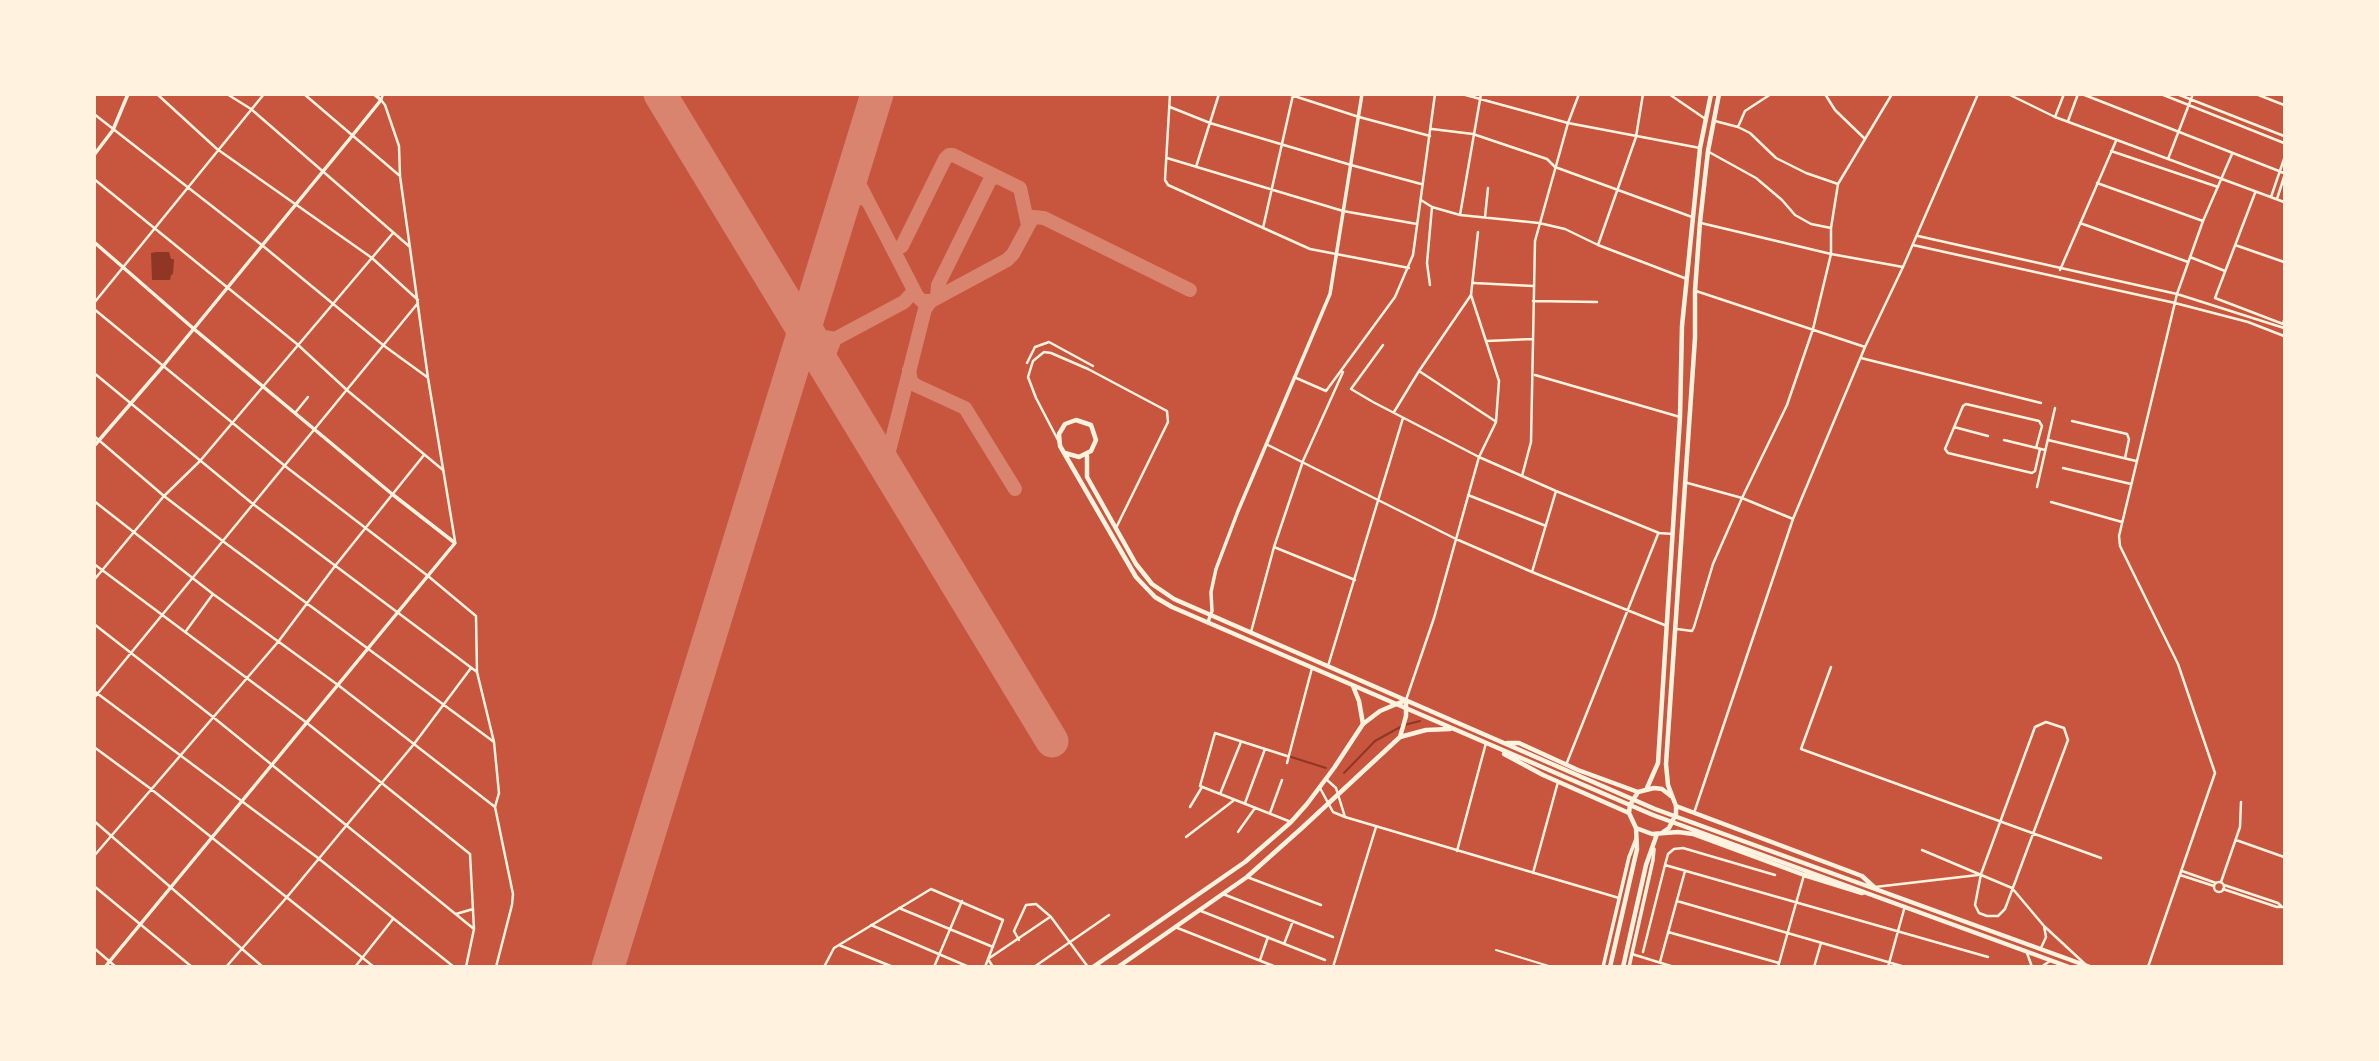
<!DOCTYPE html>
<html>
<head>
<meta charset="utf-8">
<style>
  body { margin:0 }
  #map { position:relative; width:2379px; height:1061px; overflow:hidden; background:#c8553d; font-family:"Source Sans 3",sans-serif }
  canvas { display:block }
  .frame { position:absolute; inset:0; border:96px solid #fff3e0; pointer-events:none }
</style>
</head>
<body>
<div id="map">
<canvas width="2379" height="1061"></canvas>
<div class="frame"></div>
</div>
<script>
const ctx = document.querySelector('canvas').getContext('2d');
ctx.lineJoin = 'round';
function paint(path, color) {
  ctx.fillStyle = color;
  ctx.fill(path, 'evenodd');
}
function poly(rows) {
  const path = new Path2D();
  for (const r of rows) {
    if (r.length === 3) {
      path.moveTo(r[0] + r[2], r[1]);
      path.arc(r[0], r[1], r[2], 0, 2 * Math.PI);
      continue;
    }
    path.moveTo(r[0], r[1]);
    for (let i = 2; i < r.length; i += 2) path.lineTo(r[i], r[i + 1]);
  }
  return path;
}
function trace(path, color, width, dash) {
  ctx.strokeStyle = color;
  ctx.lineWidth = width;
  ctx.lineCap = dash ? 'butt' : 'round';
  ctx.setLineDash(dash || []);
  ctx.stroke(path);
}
paint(poly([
  [156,252,169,252,171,259,174,259,173,274,171,275,170,280,152,280,151,253]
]), '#8f3625');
trace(poly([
  [1288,756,1326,768],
  [1344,773,1375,741,1404,725,1420,721]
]), '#8f3625', 2);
trace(poly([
  [853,172,917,296,922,301,931,301],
  [845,199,855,195,866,200],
  [891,246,895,249,902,246,945,159,949,155,953,155,1020,188,1028,225],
  [937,297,938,285,990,180,996,177],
  [811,310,812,320,820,334],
  [793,314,819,336,835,339,904,302,914,291],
  [909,370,911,381,915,385,965,408,1015,489],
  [791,375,800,359,834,339],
  [830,375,829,354,835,339],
  [888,471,889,451,925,309,931,301,1007,260,1013,254,1033,217,1044,218,1190,290]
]), '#d8846e', 14);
trace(poly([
  [660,94,1052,741],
  [608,967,877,94]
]), '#d8846e', 33);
trace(poly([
  [1496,950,1552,967]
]), '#fff3e0', 2);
trace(poly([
  [1027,363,1035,347,1049,342,1093,366]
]), '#fff3e0', 2.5);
trace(poly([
  [157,94,217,149,372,258,418,300],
  [227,94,251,109,410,247],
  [304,94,400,176],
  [383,94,381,100,385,105,399,146,400,176,428,378,455,541],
  [1170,94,1165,180,1168,185,1310,249,1409,268],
  [1288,94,1359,117,1430,136],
  [1462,94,1568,123,1700,148],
  [1669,94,1704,118],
  [1825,94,1835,110,1864,138],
  [2008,94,2055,117,2284,202],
  [2082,94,2284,173],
  [2161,94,2284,143],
  [2177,94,2284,136],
  [2256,94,2284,105],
  [1170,107,1210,123,1351,165,1421,184],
  [94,114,263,246,383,345,427,377],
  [2055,117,2064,94],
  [1715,121,1738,127,1750,133,1776,158,1806,173,1838,184],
  [2068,121,2078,94],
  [1738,127,1745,111,1771,94],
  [1432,129,1473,134,1547,159,1555,167,1692,217],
  [2111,151,2218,187],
  [1709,152,1756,178,1782,200,1795,215,1811,224,1831,228],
  [1167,158,1343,211,1417,224],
  [2168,159,2193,94],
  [1196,167,1219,94],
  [94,179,297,344,348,391,443,470],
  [2097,183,2203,221],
  [2255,193,2215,298,2283,324,2284,320],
  [2271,197,2284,159],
  [2277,199,2284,177],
  [1421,200,1432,207,1460,215,1539,223,1565,229,1598,245,1687,279],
  [1460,215,1481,94],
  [1485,217,1488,188],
  [1701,223,1831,254,1903,267],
  [2080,223,2188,262],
  [1263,228,1293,95],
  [1918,236,2177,294,2284,328],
  [1598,245,1636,137,1643,94],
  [1913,245,2175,303,2248,322,2284,336],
  [2235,245,2284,262],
  [2190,257,2225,271],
  [2060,270,2116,141],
  [1474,283,1533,286],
  [1430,285,1427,263,1432,207],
  [1696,291,1865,347],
  [1533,301,1597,302],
  [94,303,264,94],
  [94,309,285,466,428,576,476,616,477,672,494,742,499,793,495,807,513,894,512,905,496,967],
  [1487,341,1532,339],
  [1383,345,1351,389,1373,402,1479,457,1556,491,1659,533,1673,534],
  [1861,358,2041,403],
  [1419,371,1495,421],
  [94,373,253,504,477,672],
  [1535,375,1680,417],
  [1294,377,1326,391,1395,297,1413,255,1435,94],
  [1394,412,1419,371,1471,295,1478,232],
  [295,413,308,397],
  [2072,421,2127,434,2129,439,2125,458],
  [1954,427,1988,436],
  [94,436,164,496,224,542,494,742],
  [2004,440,2045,450],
  [2048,440,2136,461],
  [1059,442,1036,398,1028,377,1033,361,1044,352,1051,353,1088,369,1167,411,1168,422,1116,528],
  [1266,444,1456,539,1532,572,1667,626],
  [2036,448,2042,426,2039,421,1966,404,1963,406,1945,449,1948,453,2032,473,2035,471,2040,449],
  [2063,468,2131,484],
  [1522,476,1531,442,1535,241,1568,123,1579,94],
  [1684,482,1742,498,1793,519],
  [2037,487,2055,408],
  [1468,495,1546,526],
  [94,501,213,594,338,685,495,807],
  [2051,502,2122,522],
  [1274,547,1355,580],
  [94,564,307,723,470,854,474,929,466,967],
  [1532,572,1556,491],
  [94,580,164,496,200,461,393,233],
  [94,624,213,717,474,929],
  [1677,629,1692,631,1694,627,1713,564,1742,498,1787,405,1813,329,1831,254,1831,228,1838,184,1892,94],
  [186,631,213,594],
  [1251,632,1274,547,1303,461,1343,372],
  [1328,666,1403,418],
  [1831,667,1801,749,2101,858],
  [94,691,318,858,454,967],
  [94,698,418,303],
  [1406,700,1434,618,1479,457,1496,422,1499,381,1471,295],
  [2046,722,2064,728,2068,740,2005,909,1998,916,1987,916,1979,913,1975,905,1981,874,2035,727,2046,722],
  [94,747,151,789,374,967],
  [1287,756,1215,733,1200,786,1291,822],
  [1287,763,1312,668],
  [1566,765,1658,534],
  [1326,779,1336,788,1345,817],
  [1320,788,1333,812,1345,817,1619,898],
  [1220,794,1241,742],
  [1245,803,1265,749],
  [1190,807,1202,787],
  [1270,813,1282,780],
  [1694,813,1793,519,1865,347,1903,267,1978,94],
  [94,821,263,967],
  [1238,832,1255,808],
  [1186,837,1233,801],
  [2236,840,2284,857],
  [1922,850,2012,888,2044,926,2085,964],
  [1457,851,1486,743],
  [94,856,278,642,335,566,424,455],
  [1665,865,1988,957],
  [2182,871,2216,883],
  [1533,873,1558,782],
  [2180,875,2214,886],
  [1247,877,1321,905],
  [2219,887,5],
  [2221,882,2240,827,2241,802],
  [2224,885,2278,903,2282,907],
  [94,886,192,967],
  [1875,887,1978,875],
  [2223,889,2277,907,2284,907],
  [1223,894,1333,937],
  [1677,901,1905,967],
  [899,908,993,947],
  [1201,911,1325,960],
  [456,914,473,909],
  [871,925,969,967],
  [1175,927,1276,967],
  [1668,932,1779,963],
  [1019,940,1014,931,1026,905,1036,904,1051,917,1088,967],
  [1284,944,1293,921],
  [839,945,893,967],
  [94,948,116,967],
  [2041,948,2046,937,2044,926],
  [1643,952,1665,865,1668,854,1674,849,1683,848,1775,875],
  [2027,953,2032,967],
  [1632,954,1674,967],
  [1260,960,1268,937],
  [1660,962,1685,871],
  [226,967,287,897,414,744,471,668],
  [355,967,393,919],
  [824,967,834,948,931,889,1003,920,985,967],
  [934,967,962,901],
  [993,967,988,959,1050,917],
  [1034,967,1109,915],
  [1333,967,1376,827],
  [1778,967,1804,875],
  [1814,967,1821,943],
  [1888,967,1905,906],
  [2041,967,2050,961],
  [2148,967,2215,773,2178,664,2120,546,2119,536,2177,294,2203,221,2232,154]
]), '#fff3e0', 2.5);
trace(poly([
  [94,155,113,130,128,94],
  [94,242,194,329,392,494,455,543,105,967],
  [94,446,164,365,352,136,381,100,374,94],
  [1208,622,1212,611,1211,592,1216,569,1238,511,1330,294,1362,94],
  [1603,967,1629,857,1636,839],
  [1629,967,1653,860,1654,849]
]), '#fff3e0', 3.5);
trace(poly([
  [1093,967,1245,862,1291,822,1307,804,1334,768,1363,724,1380,711,1406,700,1406,716,1400,737,1303,827,1247,877,1118,967],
  [1610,967,1637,849,1636,828],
  [1623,967,1646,865,1657,834]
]), '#fff3e0', 4.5);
trace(poly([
  [1065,453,1079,457,1091,451,1096,440,1091,425,1076,420,1065,424,1059,434,1060,446,1136,577,1155,597,1172,607,1653,815,2069,967],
  [1087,456,1087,477,1136,564,1152,584,1174,599,1655,809,2090,967],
  [1353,686,1359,701,1363,724],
  [1400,737,1426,730,1450,729],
  [1507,743,1519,743,1578,770,1638,792],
  [1504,754,1543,775,1629,813],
  [1647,788,1658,763,1680,417,1682,326,1700,148,1711,94],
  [1671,796,1662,789,1654,788,1638,792,1630,805,1629,813,1636,828,1652,834,1678,832,1693,834,1804,875,1862,893],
  [1676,806,1862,876,1874,887],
  [1663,832,1669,828,1676,814,1676,806,1668,785,1666,764,1695,338,1695,291,1700,222,1708,151,1719,94]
]), '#fff3e0', 4.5);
</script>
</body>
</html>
